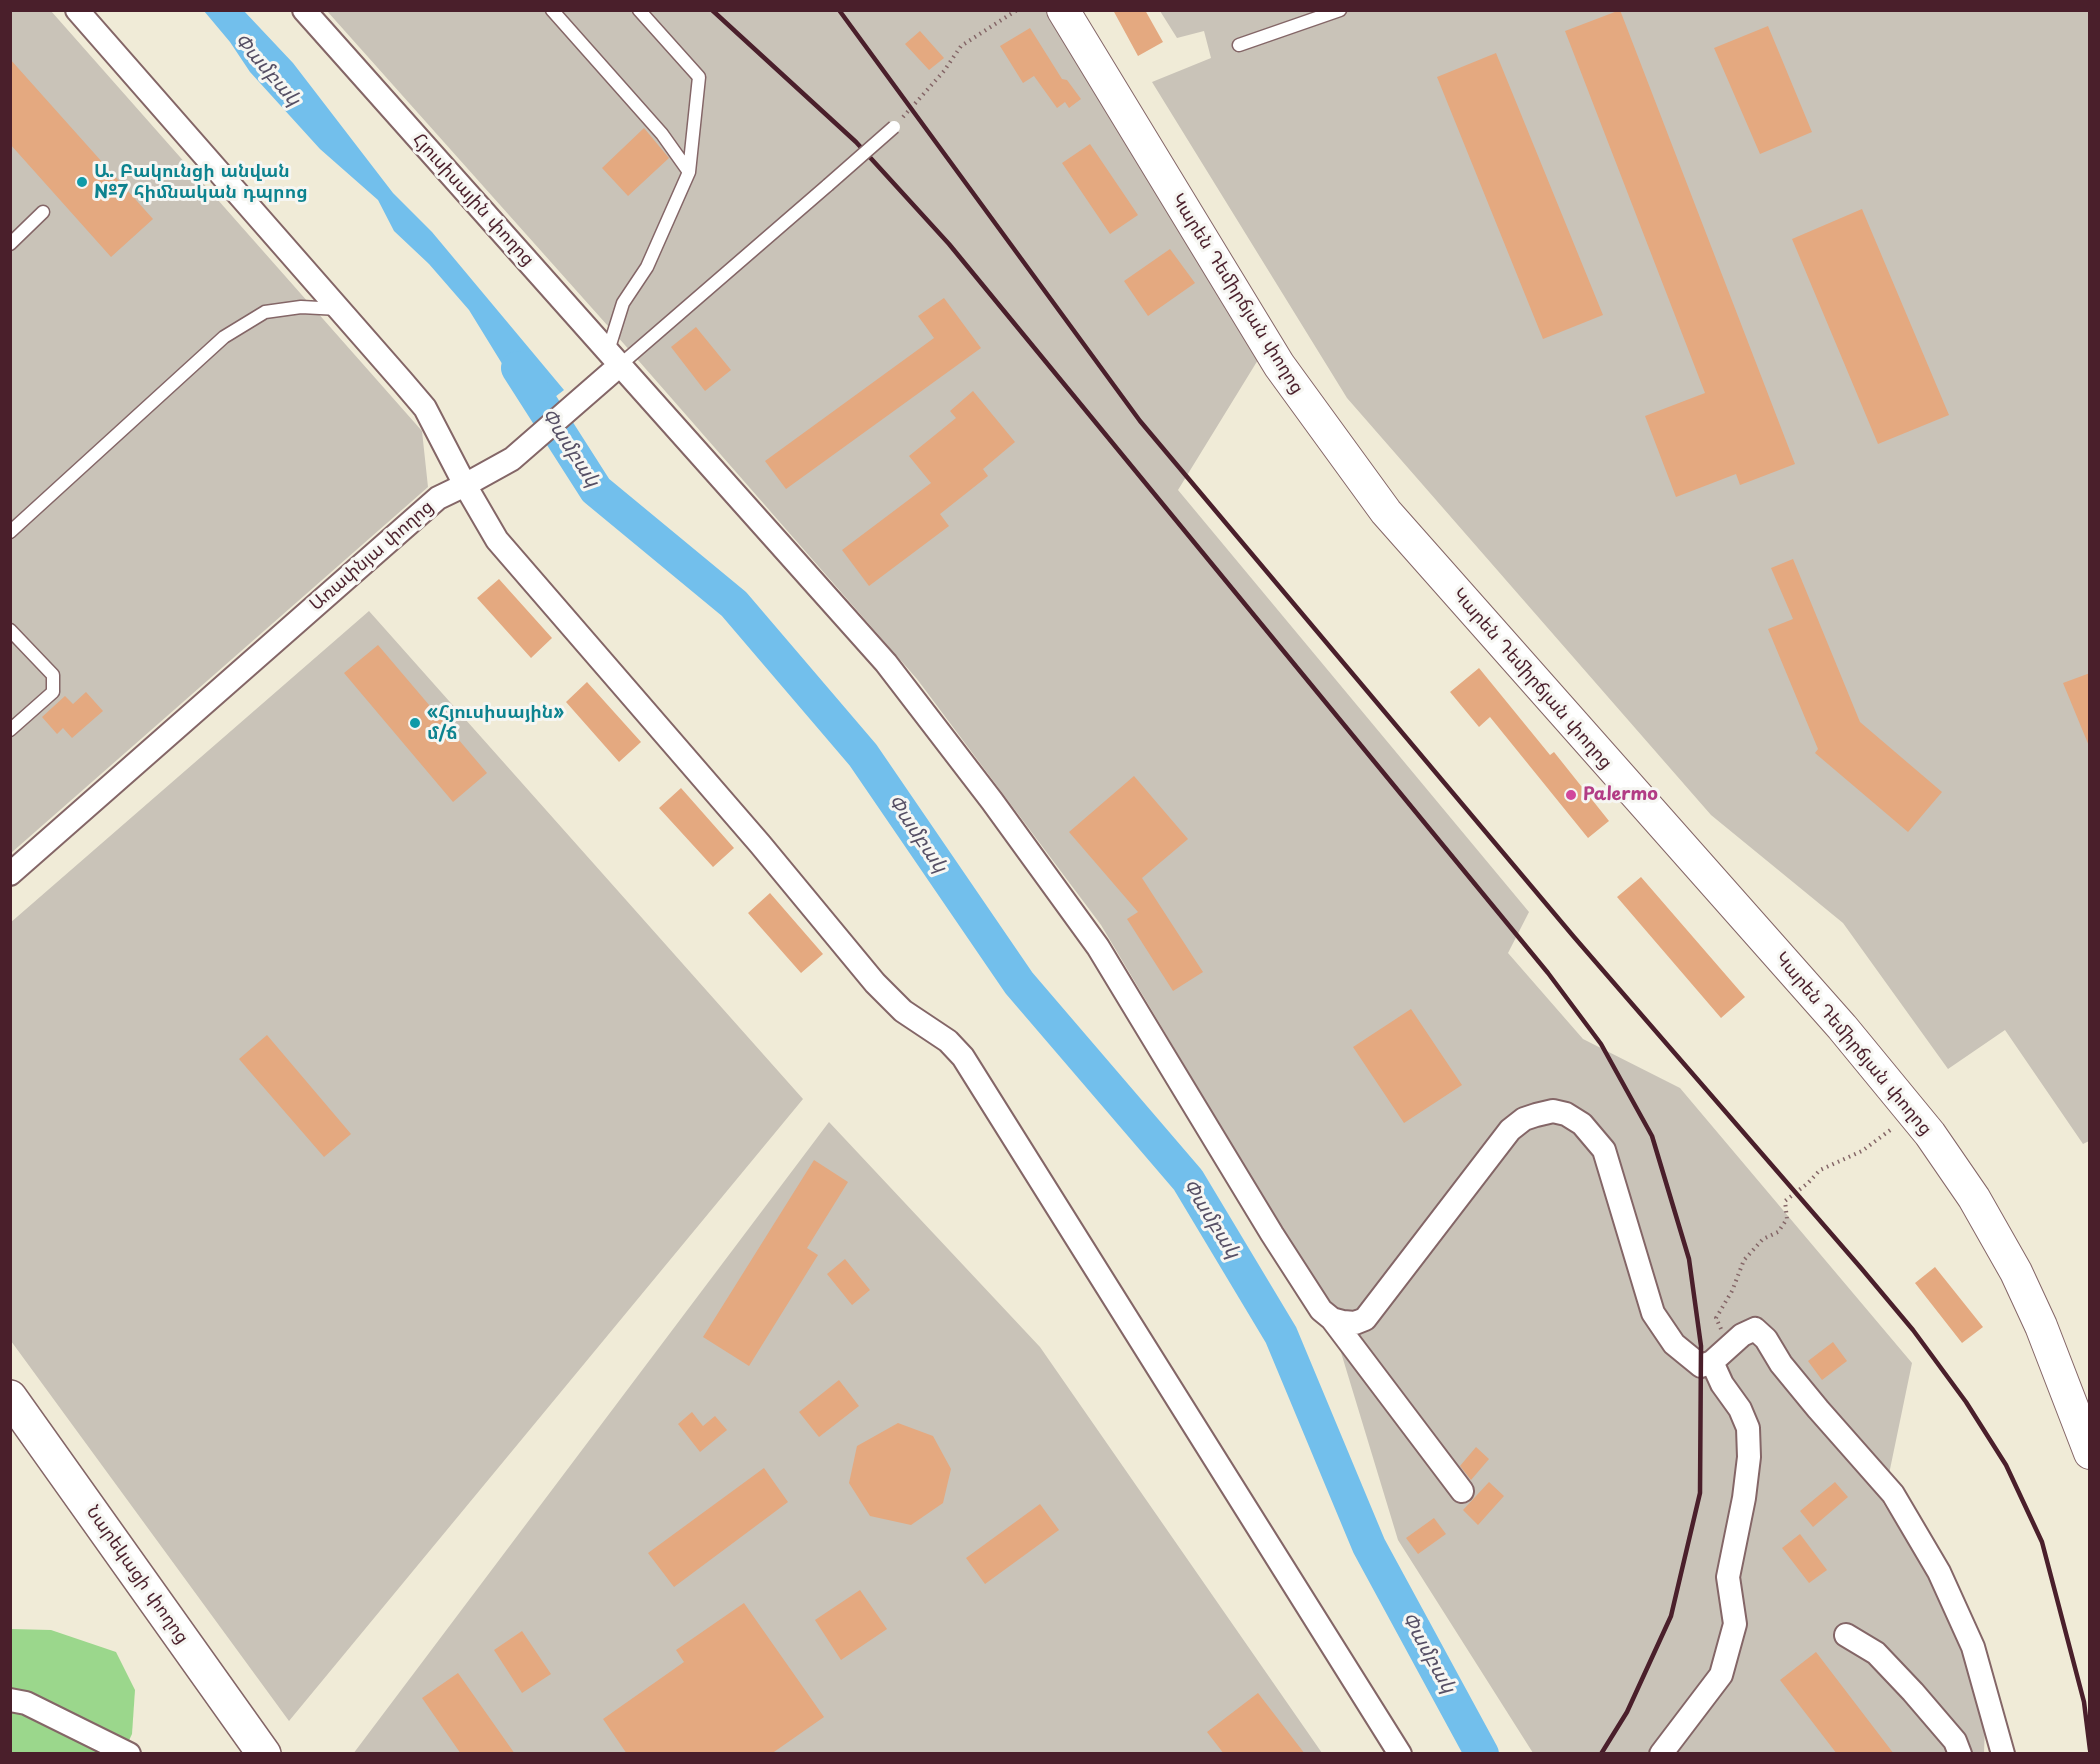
<!DOCTYPE html>
<html>
<head>
<meta charset="utf-8">
<style>
  body { margin:0 }
  #map { position:relative; width:2100px; height:1764px; overflow:hidden; background:#f0ebd7; font-family:"Playpen Sans",sans-serif }
  canvas { display:block }
  .frame { position:absolute; inset:0; border:12px solid #4a1f2b; pointer-events:none }
</style>
</head>
<body>
<div id="map">
<canvas width="2100" height="1764"></canvas>
<div class="frame"></div>
</div>
<script>
const ctx = document.querySelector('canvas').getContext('2d');
ctx.lineJoin = 'round';
function paint(path, color) {
  ctx.fillStyle = color;
  ctx.fill(path, 'evenodd');
}
function poly(rows) {
  const path = new Path2D();
  for (const r of rows) {
    path.moveTo(r[0], r[1]);
    for (let i = 2; i < r.length; i += 2) path.lineTo(r[i], r[i + 1]);
  }
  return path;
}
function trace(path, color, width, dash) {
  ctx.strokeStyle = color;
  ctx.lineWidth = width;
  ctx.lineCap = dash ? 'butt' : 'round';
  ctx.setLineDash(dash || []);
  ctx.stroke(path);
}
function drawText(font, color, halo, rows, align = 'center') {
  ctx.font = font + ' "Playpen Sans","Noto Sans Armenian",sans-serif';
  ctx.lineWidth = 6;
  ctx.setLineDash([]);
  ctx.textBaseline = 'middle';
  ctx.strokeStyle = halo;
  ctx.fillStyle = color;
  for (const [text, x, y, turn = 0] of rows) {
    ctx.save();
    ctx.translate(x, y);
    ctx.rotate((+turn || 0) * Math.PI / 180);
    ctx.textAlign = isNaN(turn) ? turn : align;
    if (halo) ctx.strokeText(text, 0, 0);
    ctx.fillText(text, 0, 0);
    ctx.restore();
  }
}
paint(poly([
  [10,11,51,11,422,431,428,487,11,853],
  [327,11,1053,11,1261,355,1178,490,1529,912,1508,953,1583,1039,1680,1088,1912,1363,1883,1503,1928,1574,1962,1642,1985,1726,1984,1753,1533,1753,1398,1540,1326,1303,1101,925,917,679,624,344],
  [1160,11,2089,11,2089,1141,2083,1144,2005,1030,1948,1069,1843,923,1711,815,1347,398,1152,82,1211,58,1204,31,1177,38],
  [369,611,803,1099,289,1721,11,1341,10,923],
  [829,1122,1040,1347,1322,1753,353,1754]
]), '#c9c3b8');
paint(poly([
  [11,1629,51,1630,116,1652,135,1690,132,1734,123,1753,11,1754]
]), '#9bd78c');
paint(poly([
  [204,11,244,11,293,63,393,193,432,232,564,390,533,414,469,310,429,264,394,231,378,200,320,149,250,72,230,42]
]), '#72bfec');
trace(poly([
  [518,368,596,490,734,604,863,755,1019,983,1188,1180,1281,1335,1369,1546,1482,1754]
]), '#72bfec', 34);
paint(poly([
  [1113,10,1145,10,1163,42,1138,56],
  [1620,10,1795,464,1740,485,1736,474,1676,497,1645,416,1705,393,1565,31],
  [1768,26,1812,132,1760,154,1714,48],
  [1030,28,1062,79,1067,80,1081,99,1069,108,1065,102,1057,108,1034,76,1023,83,1000,46],
  [920,31,944,58,929,70,905,44],
  [1496,53,1603,315,1543,339,1437,77],
  [10,59,153,219,111,257,10,144],
  [644,128,669,158,628,196,602,168],
  [1090,144,1138,215,1110,234,1062,163],
  [1862,209,1949,415,1878,444,1792,239],
  [1170,249,1195,283,1148,316,1124,281],
  [944,298,981,348,786,489,765,461,934,338,918,316],
  [696,327,731,370,705,391,671,347],
  [973,391,1015,442,983,469,988,476,940,514,949,526,869,586,842,550,931,483,909,456,956,418,950,411],
  [1793,559,1860,722,1942,792,1908,832,1815,753,1818,749,1768,629,1793,619,1771,568],
  [499,579,552,638,531,658,477,598],
  [378,645,487,773,453,802,344,673],
  [1479,668,1550,755,1554,752,1609,821,1588,838,1490,717,1479,727,1450,692],
  [2090,673,2090,746,2089,746,2063,683],
  [587,682,641,742,619,762,566,702],
  [86,692,103,711,72,738,63,728,57,734,42,717,65,696,73,704],
  [1134,776,1188,839,1142,878,1203,972,1173,991,1127,919,1138,912,1069,832],
  [681,788,734,848,713,867,659,808],
  [1641,877,1745,997,1721,1018,1617,897],
  [770,893,823,954,801,973,748,913],
  [1411,1009,1462,1085,1404,1123,1353,1047],
  [267,1035,351,1134,324,1157,239,1059],
  [814,1160,848,1182,807,1248,818,1255,749,1366,703,1337],
  [845,1259,870,1290,852,1305,827,1274],
  [1935,1267,1983,1327,1962,1343,1915,1283],
  [1833,1342,1847,1361,1822,1380,1808,1361],
  [839,1380,859,1406,819,1437,799,1412],
  [692,1412,703,1426,715,1416,727,1430,700,1452,678,1424],
  [898,1423,933,1436,951,1469,943,1503,911,1525,870,1516,849,1483,857,1446],
  [1476,1447,1489,1459,1471,1480,1460,1466],
  [764,1468,788,1502,674,1587,648,1553],
  [1489,1482,1504,1496,1478,1525,1463,1510],
  [1835,1482,1848,1497,1813,1527,1800,1511],
  [1040,1504,1059,1530,985,1584,966,1558],
  [1434,1518,1446,1534,1418,1554,1406,1538],
  [1800,1534,1827,1570,1809,1583,1782,1548],
  [860,1590,887,1629,841,1660,815,1620],
  [744,1603,824,1717,771,1754,627,1754,603,1719,684,1662,676,1650],
  [522,1631,551,1674,522,1693,494,1650],
  [1816,1652,1894,1754,1837,1754,1780,1680],
  [458,1673,515,1754,461,1754,422,1698],
  [1258,1693,1305,1754,1224,1754,1207,1732]
]), '#e4a980');
const service = poly([
  [552,10,662,134,689,172],
  [1239,45,1340,10],
  [10,244,43,212],
  [608,351,623,303,647,267,689,172,699,77,639,10],
  [620,365,828,185],
  [10,532,224,337,265,312,301,307,339,309],
  [10,630,53,675,53,692,10,730]
]);
const minor = poly([
  [304,10,620,365,512,459,465,485,497,540,760,844,875,983,903,1011,948,1041,963,1057,1400,1754],
  [620,365,886,663,992,801,1098,947,1272,1234,1321,1310,1332,1319,1343,1322,1355,1323,1365,1319,1510,1130,1524,1119,1536,1115,1553,1111,1566,1114,1582,1124,1604,1150,1653,1313,1674,1344,1701,1366,1712,1362,1742,1335,1755,1329,1766,1339,1781,1364,1818,1409,1893,1494,1939,1572,1973,1647,2003,1754],
  [10,874,438,498,465,485,425,408,402,381,77,10],
  [1332,1319,1462,1491],
  [1846,1635,1876,1653,1913,1692,1955,1741,1960,1754],
  [10,1700,26,1703,129,1754],
  [1661,1754,1721,1675,1735,1624,1728,1577,1744,1498,1749,1457,1748,1428,1740,1409,1722,1384,1712,1362]
]);
const secondary = poly([
  [1063,10,1279,365,1386,512,1842,1027,1930,1134,1974,1198,2016,1272,2041,1326,2090,1453]
]);
const trunk = poly([
  [10,1397,264,1754]
]);
trace(service, '#846667', 15);
trace(minor, '#846667', 26);
trace(secondary, '#846667', 34);
trace(trunk, '#846667', 36);
trace(poly([
  [903,117,944,71,961,46,1017,10],
  [1721,1329,1716,1318,1732,1291,1744,1260,1763,1239,1778,1232,1787,1219,1785,1201,1808,1183,1820,1170,1862,1151,1893,1128]
]), '#846667', 4, [1.5, 4.5]);
trace(service, '#fff', 12);
trace(minor, '#fff', 22);
trace(secondary, '#fff', 32);
trace(trunk, '#fff', 33);
trace(poly([
  [712,10,856,142,949,244,1548,973,1601,1044,1652,1136,1689,1259,1701,1346,1700,1493,1671,1616,1627,1712,1601,1754],
  [839,10,1140,421,1574,937,1861,1268,1913,1330,1966,1402,2006,1465,2042,1542,2084,1702,2090,1750]
]), '#4a1f2b', 4.5);
const serviceBridge = poly([
  [828,185,894,127]
]);
trace(serviceBridge, '#846667', 15, []);
trace(serviceBridge, '#fff', 12);
for (const [x, y, r, color] of [
  [82,182,6,"#0f9aa8"],
  [415,723,6,"#0f9aa8"],
  [1571,795,6,"#d1479c"]
]) {
  const dot = new Path2D();
  dot.arc(x, y, r, 0, 2 * Math.PI);
  ctx.fillStyle = color;
  ctx.fill(dot);
  trace(dot, '#f6f6f2', 2);
}
drawText('bold 18px', '#0d838f', '#f6f6f2', [
  ["Ա. Բակունցի անվան",94,172],
  ["№7 հիմնական դպրոց",94,193],
  ["«Հյուսիսային»",427,713],
  ["մ/ճ",427,734]
], 'left');
drawText('18px', '#4a1f2b', '#f6f6f2', [
  ["Հյուսիսային փողոց",473,200,48],
  ["Կարեն Դեմիրճյան փողոց",1237,294,58],
  ["Առափնյա փողոց",372,556,-41],
  ["Կարեն Դեմիրճյան փողոց",1532,679,49],
  ["Կարեն Դեմիրճյան փողոց",1853,1044,50],
  ["Նարեկացի փողոց",137,1575,55]
]);
drawText('bold 18px', '#b23c85', '#f6f6f2', [
  ["Palermo",1583,795]
], 'left');
drawText('italic 20px', '#564f65', '#f6f6f2', [
  ["Փամբակ",267,70,49],
  ["Փամբակ",570,448,57],
  ["Փամբակ",917,834,56],
  ["Փամբակ",1211,1219,58],
  ["Փամբակ",1428,1653,61]
]);
</script>
</body>
</html>
